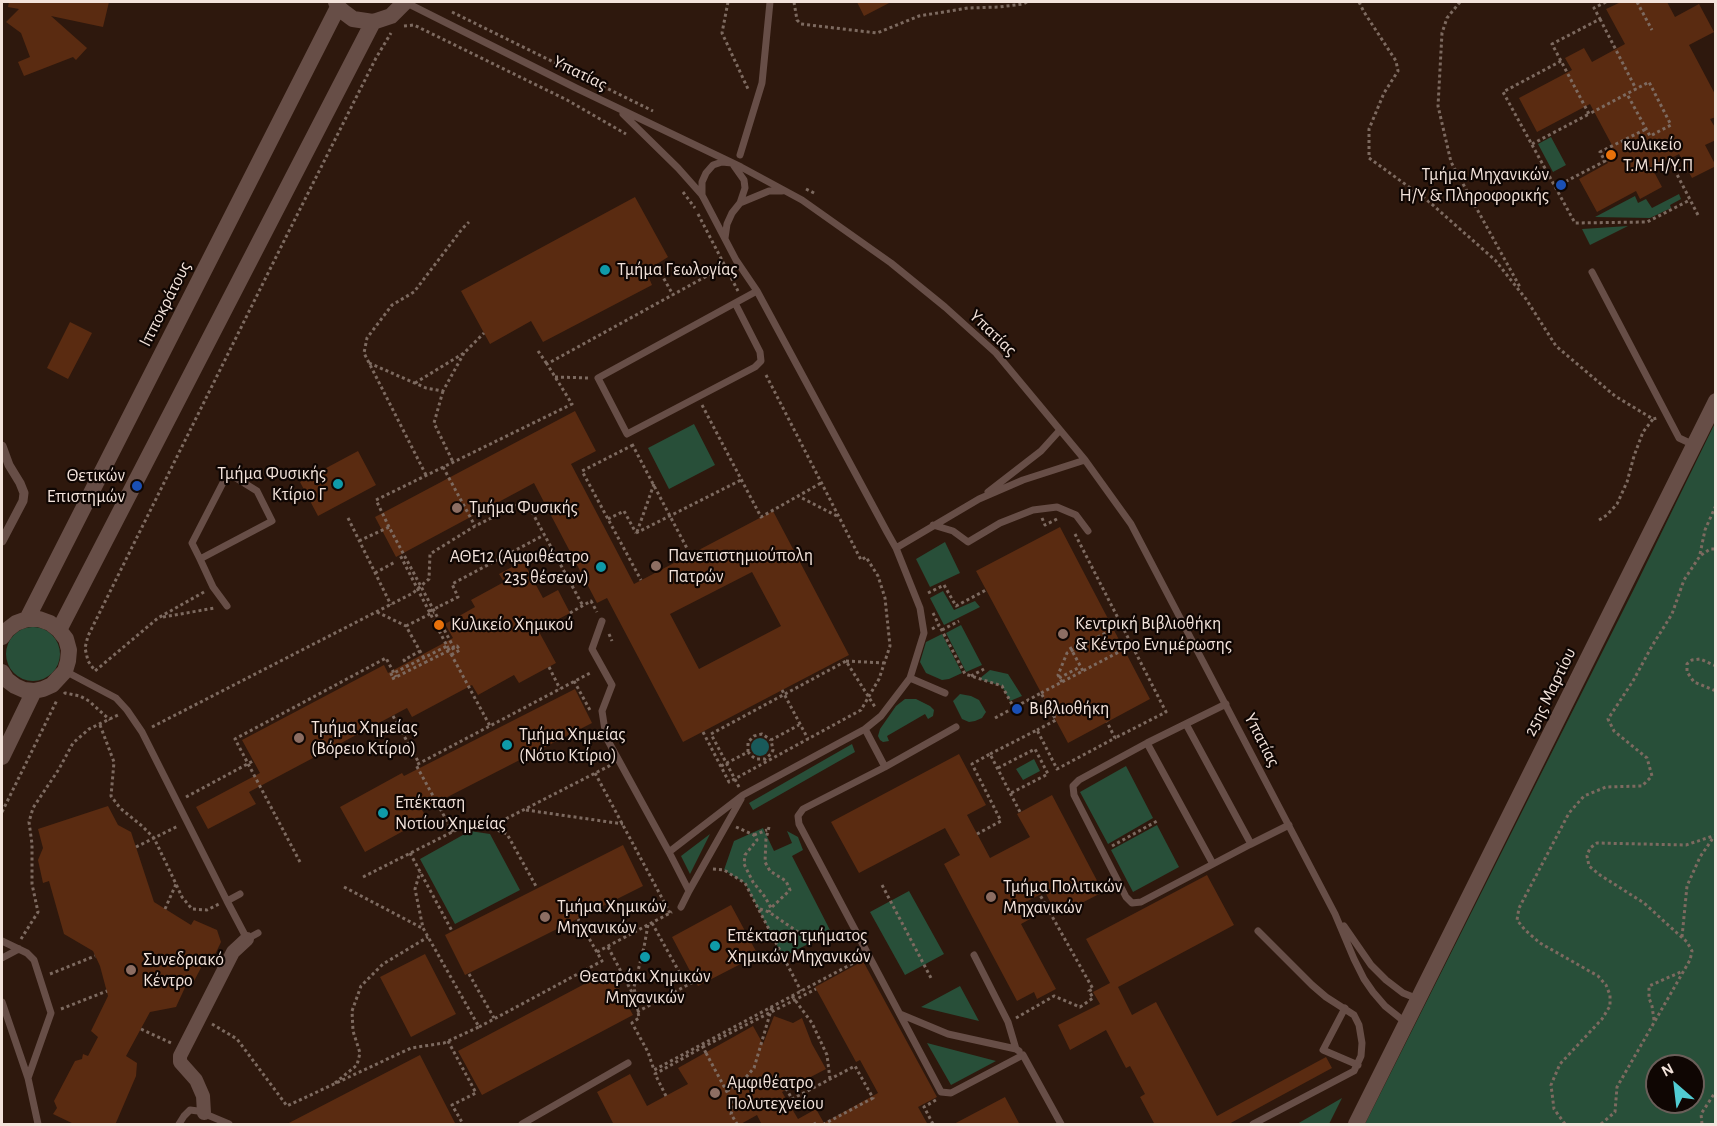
<!DOCTYPE html>
<html>
<head>
<meta charset="utf-8">
<style>
  body { margin:0 }
  #map { position:relative; width:1717px; height:1126px; overflow:hidden; background:#2e180d; font-family:"Alegreya Sans",sans-serif }
  canvas { display:block }
  .frame { position:absolute; inset:0; border:3px solid #f3e3db; pointer-events:none }
  .north { position:absolute; left:1645px; top:1054px; width:60px; height:60px; box-sizing:border-box; background:#0f0603; border:2px solid #6a5e59; border-radius:50%; rotate:332deg; font-size:16px; font-weight:700; line-height:24px; text-align:center; color:#f3e3db }
  .north::after { content:''; display:block; margin:auto; width:21px; height:27px; background:#51ccd3; clip-path:polygon(50% 0,100% 100%,50% 72%,0 100%) }
</style>
</head>
<body>
<div id="map">
<canvas width="1717" height="1126"></canvas>
<div class="frame"></div>
<div class="north">N</div>
</div>
<script>
const ctx = document.querySelector('canvas').getContext('2d');
ctx.lineJoin = 'round';
function paint(path, color) {
  ctx.fillStyle = color;
  ctx.fill(path, 'evenodd');
}
function poly(rows) {
  const path = new Path2D();
  for (const r of rows) {
    if (r.length === 3) {
      path.moveTo(r[0] + r[2], r[1]);
      path.arc(r[0], r[1], r[2], 0, 2 * Math.PI);
      continue;
    }
    path.moveTo(r[0], r[1]);
    for (let i = 2; i < r.length; i += 2) path.lineTo(r[i], r[i + 1]);
  }
  return path;
}
function trace(path, color, width, dash) {
  ctx.strokeStyle = color;
  ctx.lineWidth = width;
  ctx.lineCap = dash ? 'butt' : 'round';
  ctx.setLineDash(dash || []);
  ctx.stroke(path);
}
function drawText(font, color, halo, rows, align = 'center') {
  ctx.font = font + ' "Alegreya Sans",sans-serif';
  ctx.lineWidth = 4.5;
  ctx.setLineDash([]);
  ctx.textBaseline = 'middle';
  ctx.strokeStyle = halo;
  ctx.fillStyle = color;
  for (const [text, x, y, turn = 0] of rows) {
    ctx.save();
    ctx.translate(x, y);
    ctx.rotate((+turn || 0) * Math.PI / 180);
    ctx.textAlign = isNaN(turn) ? turn : align;
    if (halo) ctx.strokeText(text, 0, 0);
    ctx.fillText(text, 0, 0);
    ctx.restore();
  }
}
paint(poly([
  [1551,137,1566,165,1553,172,1538,144],
  [1679,194,1681,199,1670,205,1671,208,1650,218,1595,217,1635,196,1638,203,1646,199,1652,208],
  [1628,226,1590,245,1582,229],
  [1715,423,1715,1124,1365,1124,1635,587],
  [1657,1066,1693,1066,1693,1102,1657,1102],
  [694,424,715,465,669,489,648,448],
  [945,542,960,573,930,587,916,559],
  [943,591,954,610,975,601,980,607,944,625,930,598],
  [961,625,982,665,966,672,946,633],
  [33,654,27],
  [942,634,962,673,949,679,942,680,926,673,920,662,926,642],
  [990,670,1008,674,1022,696,1010,701,1002,686,979,679],
  [960,694,971,696,979,700,986,712,982,718,975,721,969,722,962,719,953,701],
  [905,699,916,699,930,706,934,710,933,716,928,719,925,714,887,736,889,741,883,742,880,740,878,736,880,729,896,706],
  [852,744,855,752,753,810,749,803],
  [1034,759,1040,771,1023,780,1016,769],
  [1126,766,1153,818,1108,844,1080,792],
  [1157,825,1179,867,1133,892,1111,850],
  [763,828,774,851,792,843,787,831,798,837,803,850,792,856,831,932,783,957,745,883,724,870,734,841],
  [470,831,490,834,520,890,455,924,420,859],
  [710,834,690,874,681,856],
  [909,891,944,954,905,975,870,912],
  [960,986,979,1021,921,1007],
  [927,1043,996,1061,951,1085],
  [1342,1098,1329,1124,1297,1124]
]), '#284f39');
paint(poly([
  [760,747,9]
]), '#195a5a');
paint(poly([
  [9,2,109,2,103,27,51,16,87,48,76,60,73,57,24,76,18,62,30,57,21,33,6,22,19,9,8,7],
  [857,2,891,2,864,16],
  [1621,2,1667,2,1675,17,1699,4,1714,32,1689,45,1716,96,1716,117,1710,119,1716,129,1716,140,1705,145,1716,166,1692,178,1679,154,1652,168,1662,187,1640,199,1636,191,1597,212,1579,179,1608,163,1603,153,1613,147,1590,104,1537,132,1519,98,1572,70,1565,58,1584,48,1592,62,1625,44,1606,9],
  [635,197,668,257,646,271,652,285,543,342,531,321,490,344,461,291],
  [70,322,92,333,68,379,47,368],
  [575,411,596,451,571,464,634,584,773,511,849,655,683,742,607,598,597,603,534,483,396,557,375,517],
  [752,572,781,626,699,669,670,614],
  [358,451,376,485,318,516,300,482],
  [1060,527,1150,699,1068,743,976,571],
  [523,561,543,598,558,590,570,613,538,630,556,663,519,683,514,675,478,695,472,685,412,717,407,708,249,792,256,804,208,829,196,807,260,773,242,740,384,665,388,673,453,638,445,624,475,607,471,600,504,582,499,574],
  [575,689,592,723,422,810,427,818,365,852,340,807,402,773,404,776],
  [959,754,986,805,967,815,990,858,1030,837,1017,814,1052,795,1103,892,1070,909,1068,904,1055,911,1045,892,1022,904,1030,919,1021,924,1056,989,1037,999,1034,992,1017,1001,944,864,960,855,945,828,859,873,831,822],
  [108,806,118,825,131,832,154,902,191,925,194,920,217,930,221,942,210,965,204,962,193,983,188,981,176,1007,150,1012,126,1056,137,1063,136,1076,115,1125,76,1125,53,1114,57,1108,54,1101,75,1061,82,1059,83,1054,88,1056,98,1037,91,1031,108,996,100,966,93,951,64,934,49,881,43,883,38,860,43,848,38,829],
  [623,845,643,886,465,975,445,935],
  [1207,875,1234,925,1118,987,1132,1015,1156,1002,1217,1116,1326,1057,1332,1068,1227,1125,1155,1125,1140,1097,1145,1094,1130,1066,1126,1068,1106,1030,1070,1050,1058,1025,1100,1004,1093,992,1110,983,1086,939],
  [731,905,758,955,698,986,672,937],
  [425,954,456,1014,411,1037,380,977],
  [863,961,937,1097,918,1107,928,1125,762,1125,757,1115,739,1125,614,1125,597,1092,630,1074,647,1106,688,1084,678,1068,753,1026,763,1044,774,1016,793,1023,802,1018,812,1044,826,1069,782,1092,798,1119,816,1109,824,1123,878,1093,860,1060,856,1062,815,987],
  [609,971,633,1015,482,1095,458,1051],
  [420,1055,456,1125,285,1125],
  [1005,1097,1020,1125,952,1125]
]), '#5a2b11');
trace(poly([
  [728,2,722,33,748,89],
  [794,2,797,20,801,24,877,33,919,16,968,8,999,7,1023,4,1027,2],
  [1359,2,1364,12,1396,61,1398,71,1384,93,1369,129,1369,158,1427,200,1495,260,1526,299,1556,346,1615,396,1653,419,1657,418],
  [1460,2,1447,18,1442,33,1438,106,1451,162,1521,289],
  [1606,2,1594,8,1600,19,1552,44,1589,114,1649,82,1671,125,1650,136,1627,94],
  [1637,2,1652,30],
  [452,12,653,111],
  [1600,19,1636,89],
  [404,26,414,25,567,100,626,134],
  [1561,61,1503,92,1575,223,1647,222,1690,200],
  [1532,144,1589,114],
  [1669,159,1699,217],
  [1555,187,1605,161,1600,152,1646,129],
  [806,189,816,194],
  [683,192,695,208],
  [698,214,738,291],
  [658,268,673,295],
  [538,351,547,364],
  [369,363,426,388,443,391,464,353],
  [766,375,839,517,798,496],
  [555,377,589,378],
  [415,383,464,353,484,333],
  [443,391,434,423,453,462],
  [702,405,761,517,821,483],
  [632,444,690,554],
  [633,445,582,471,641,580],
  [443,467,475,526],
  [426,475,364,353,367,338,392,305,414,292,462,229,469,222],
  [348,518,391,605],
  [1042,518,1045,525,1059,518],
  [608,519,624,511,636,533],
  [1599,520,1607,515,1617,504,1627,482,1634,456,1643,432,1653,419],
  [389,527,376,500,572,404,547,364,725,266],
  [637,532,654,484],
  [636,533,741,480],
  [1075,534,1166,712,1115,738],
  [359,541,389,527,454,648,457,646,460,650,451,655],
  [1700,554,1705,530,1716,505],
  [375,573,395,562],
  [204,592,158,618,95,671,88,661,85,648,88,636,283,243,376,58,391,33],
  [928,593,944,585,956,606,986,590],
  [440,606,458,597,452,584,544,535],
  [377,612,406,626,426,662,454,648],
  [570,613,591,601,597,612],
  [933,613,939,625],
  [163,617,215,608],
  [406,626,434,612],
  [932,629,939,625,965,674,1002,686,1014,708],
  [942,630,959,621],
  [609,634,612,641],
  [447,646,448,648],
  [1070,647,1083,671],
  [451,654,490,726],
  [846,661,884,663],
  [1716,666,1700,659,1692,660,1687,664,1687,672,1694,682,1716,691],
  [408,667,404,660,420,651],
  [549,667,560,689],
  [971,676,984,669],
  [1059,678,1080,667],
  [392,679,426,662],
  [574,681,591,712],
  [1062,682,1058,675,1067,653,1121,625],
  [782,690,808,739],
  [1041,693,1132,645],
  [64,694,65,693,80,696,89,701,110,720],
  [393,716,419,763],
  [995,718,1041,693,1056,720,1037,730],
  [100,725,114,762,111,796,120,808,142,826,154,838,176,884,182,897,192,909,207,910,219,904],
  [152,727,413,593,429,579,430,554,475,526,526,501,583,606],
  [703,732,729,782,861,710,879,679,890,646,885,598,878,576,866,557,861,560,839,517],
  [748,752,748,742,754,736,762,734,771,740],
  [990,754,1037,730,1057,769,1115,738,1107,722],
  [721,766,748,752,753,757,757,759,765,759,771,754,773,750,771,740,799,725],
  [998,768,1035,749,1048,774,1011,793],
  [595,773,670,913],
  [739,787,711,734,846,661,875,707],
  [186,797,253,761],
  [526,810,623,824],
  [2,812,57,700],
  [490,827,611,765],
  [736,827,754,835,757,840,745,855,744,864,753,882,765,897,771,908,769,912],
  [769,827,766,839,765,862,770,871,786,881,790,890,771,908],
  [453,832,416,765,592,672],
  [977,834,1001,821,972,764,990,754,1020,812],
  [754,835,767,830],
  [1112,846,1157,821],
  [136,847,178,826],
  [410,853,452,931],
  [300,862,235,739,386,658,396,677],
  [713,869,724,870,745,883,801,991],
  [363,877,474,821,507,834,537,888],
  [882,885,931,978],
  [344,887,422,928],
  [165,909,176,884],
  [760,909,769,912,798,932,825,942],
  [652,923,687,986],
  [648,925,644,947,634,987,639,1018,632,1023,648,1052,654,1070,859,960],
  [1682,937,1687,886,1700,857,1713,838],
  [21,939,38,912,32,884,32,844,29,822,33,808,59,769,73,743,89,729,118,715],
  [608,947,635,998],
  [597,952,672,912],
  [50,974,95,956],
  [469,974,494,1018],
  [792,996,812,1023,827,1055,830,1079],
  [61,1009,107,991],
  [637,1012,695,981],
  [1016,1018,1054,996,1080,1007,1093,998,1089,991,1093,989,1040,895],
  [1654,1020,1652,1006,1649,998,1649,986,1683,971],
  [212,1024,237,1039,287,1106,411,1048,444,1043,479,1027,423,928,415,889,420,872],
  [479,1027,602,961,578,919],
  [141,1029,171,1043],
  [448,1041,476,1093,452,1105,463,1124],
  [706,1053,734,1105,731,1114,737,1124],
  [335,1083,357,1065,360,1053,353,1031,352,1011,361,986,383,964,428,937],
  [783,1083,792,1099,855,1066,873,1098,824,1124],
  [727,1091,740,1084,754,1068,772,1007],
  [814,1124,816,1123],
  [933,1124,924,1107,936,1100],
  [1565,1124,1554,1109,1551,1085,1560,1064,1602,1019,1610,1006,1610,995,1606,985,1598,976,1540,943,1525,930,1517,920,1519,908,1569,813,1584,796,1606,787,1642,786,1652,776,1647,758,1614,731,1608,719,1633,681,1652,646,1672,614,1684,580,1700,556,1710,549,1716,549],
  [1601,1124,1615,1112,1617,1087,1690,960,1692,951,1687,942,1677,933,1644,903,1600,875,1589,866,1587,856,1590,848,1597,843,1686,845,1716,835],
  [1702,1124,1701,1114,1716,1091]
]), '#7d6a60', 3, [3, 3]);
trace(poly([
  [405,2,576,88,741,167,802,200,891,263,945,307,996,353,1085,460,1131,524,1335,914,1354,959,1364,979,1373,992,1385,1006,1405,1022],
  [623,114,678,168,702,195,736,260,757,291,887,532,896,548,920,608,924,633,910,678,881,716,865,729,885,767,803,809,798,816,799,824,941,1092,951,1093,1023,1055,1061,1124],
  [740,155,762,83,770,2],
  [702,195,702,182,706,173,713,165,722,162,732,163,744,180,745,188,740,203,732,213,727,224,725,238],
  [740,203,769,191,782,191],
  [1592,272,1679,438,1694,445],
  [735,303,760,352,761,361,755,367,627,434,598,378,735,303,757,291],
  [988,492,1041,451,1060,430],
  [933,525,953,531,968,542,1000,523,1033,510,1057,507,1076,515,1088,531],
  [896,548,979,499,1023,480,1085,460],
  [200,559,272,521,257,491,228,473,192,543,200,559,213,587,227,606],
  [602,621,592,649,612,685,602,711,606,737,669,852],
  [65,671,116,698,127,710,142,732,227,901,240,894],
  [910,678,945,693],
  [1226,704,1147,743,1079,780,1073,786,1074,795,1126,897,1132,903,1141,902,1251,844],
  [1186,724,1251,844,1289,825],
  [1147,743,1213,864],
  [885,767,956,727],
  [689,891,741,799],
  [227,901,247,939,258,933],
  [681,907,689,891,669,852,743,795,865,729],
  [1344,926,1371,965,1386,980,1403,993,1418,999],
  [2,941,27,953,34,960,51,1013,28,1078],
  [974,955,1008,1022,1016,1049,1019,1051],
  [2,958,19,949],
  [2,1002,28,1078,38,1124],
  [1345,1008,1323,1050,1358,1065],
  [900,1014,948,1034,1016,1049],
  [179,1124,184,1116,190,1110,198,1111,229,1124],
  [522,1124,628,1063],
  [1253,1124,1354,1071,1361,1056,1362,1043,1359,1025,1354,1015,1326,997,1312,985,1258,931]
]), '#674e47', 7);
trace(poly([
  [2,446,9,465,20,483,24,493,23,501,2,541]
]), '#674e47', 9);
trace(poly([
  [204,1113,203,1096,196,1080,180,1062,180,1056,233,952,247,939]
]), '#674e47', 14);
trace(poly([
  [336,2,338,7,345,13,353,19,373,22,391,16,405,2],
  [27,619,338,7],
  [59,630,373,22],
  [2,637,7,630,16,623,27,619,39,619,50,623,59,630,66,639,69,650,68,661,65,671,52,685,43,689,34,691,24,690,15,686,7,680,2,672],
  [2,757,34,691],
  [1356,1124,1716,401]
]), '#674e47', 16);
trace(poly([
  [430,611,440,606],
  [448,648,451,654],
  [390,675,447,646,400,555],
  [706,1053,703,1047,816,989],
  [666,1096,655,1074,703,1047]
]), '#7d6a60', 3, [3, 3]);
for (const [x, y, r, color] of [
  [1611,155,6,"#e8710a"],
  [1561,185,6,"#1a4fb4"],
  [605,270,6,"#0f9aa8"],
  [338,484,6,"#0f9aa8"],
  [137,486,6,"#1a4fb4"],
  [457,508,6,"#8d6e63"],
  [656,566,6,"#8d6e63"],
  [601,567,6,"#0f9aa8"],
  [439,625,6,"#e8710a"],
  [1063,634,6,"#8d6e63"],
  [1017,709,6,"#1a4fb4"],
  [299,738,6,"#8d6e63"],
  [507,745,6,"#0f9aa8"],
  [383,813,6,"#0f9aa8"],
  [991,897,6,"#8d6e63"],
  [545,917,6,"#8d6e63"],
  [715,946,6,"#0f9aa8"],
  [645,957,6,"#0f9aa8"],
  [131,970,6,"#8d6e63"],
  [715,1093,6,"#8d6e63"]
]) {
  const dot = new Path2D();
  dot.arc(x, y, r, 0, 2 * Math.PI);
  ctx.fillStyle = color;
  ctx.fill(dot);
  trace(dot, '#0f0603', 2);
}
drawText('18px', '#f3e3db', '#0f0603', [
  ["Υπατίας",580,73,26],
  ["Ιπποκράτους",165,304,-63],
  ["Υπατίας",993,333,44],
  ["25ης Μαρτίου",1550,692,-64],
  ["Υπατίας",1262,740,63]
]);
drawText('18px', '#f3e3db', '#0f0603', [
  ["κυλικείο",1623,145],
  ["Τ.M.Η/Υ.Π",1623,166],
  ["Τμήμα Μηχανικών",1549,175,"right"],
  ["Η/Υ & Πληροφορικής",1549,196,"right"],
  ["Τμήμα Γεωλογίας",617,270],
  ["Τμήμα Φυσικής",326,474,"right"],
  ["Κτίριο Γ",326,495,"right"],
  ["Θετικών",125,476,"right"],
  ["Επιστημών",125,497,"right"],
  ["Τμήμα Φυσικής",469,508],
  ["Πανεπιστημιούπολη",668,556],
  ["Πατρών",668,577],
  ["ΑΘΕ12 (Αμφιθέατρο",589,557,"right"],
  ["235 θέσεων)",589,578,"right"],
  ["Κεντρική Βιβλιοθήκη",1075,624],
  ["& Κέντρο Ενημέρωσης",1075,645],
  ["Κυλικείο Χημικού",451,625],
  ["Βιβλιοθήκη",1029,709],
  ["Τμήμα Xημείας",311,728],
  ["(Βόρειο Κτίριο)",311,749],
  ["Τμήμα Χημείας",519,735],
  ["(Νότιο Κτίριο)",519,756],
  ["Επέκταση",395,803],
  ["Νοτίου Χημείας",395,824],
  ["Τμήμα Πολιτικών",1003,887],
  ["Μηχανικών",1003,908],
  ["Τμήμα Χημικών",557,907],
  ["Μηχανικών",557,928],
  ["Επέκταση τμήματος",727,936],
  ["Χημικών Μηχανικών",727,957],
  ["Συνεδριακό",143,960],
  ["Κέντρο",143,981],
  ["Θεατράκι Χημικών",645,977,"center"],
  ["Μηχανικών",645,998,"center"],
  ["Αμφιθέατρο",727,1083],
  ["Πολυτεχνείου",727,1104]
], 'left');
</script>
</body>
</html>
